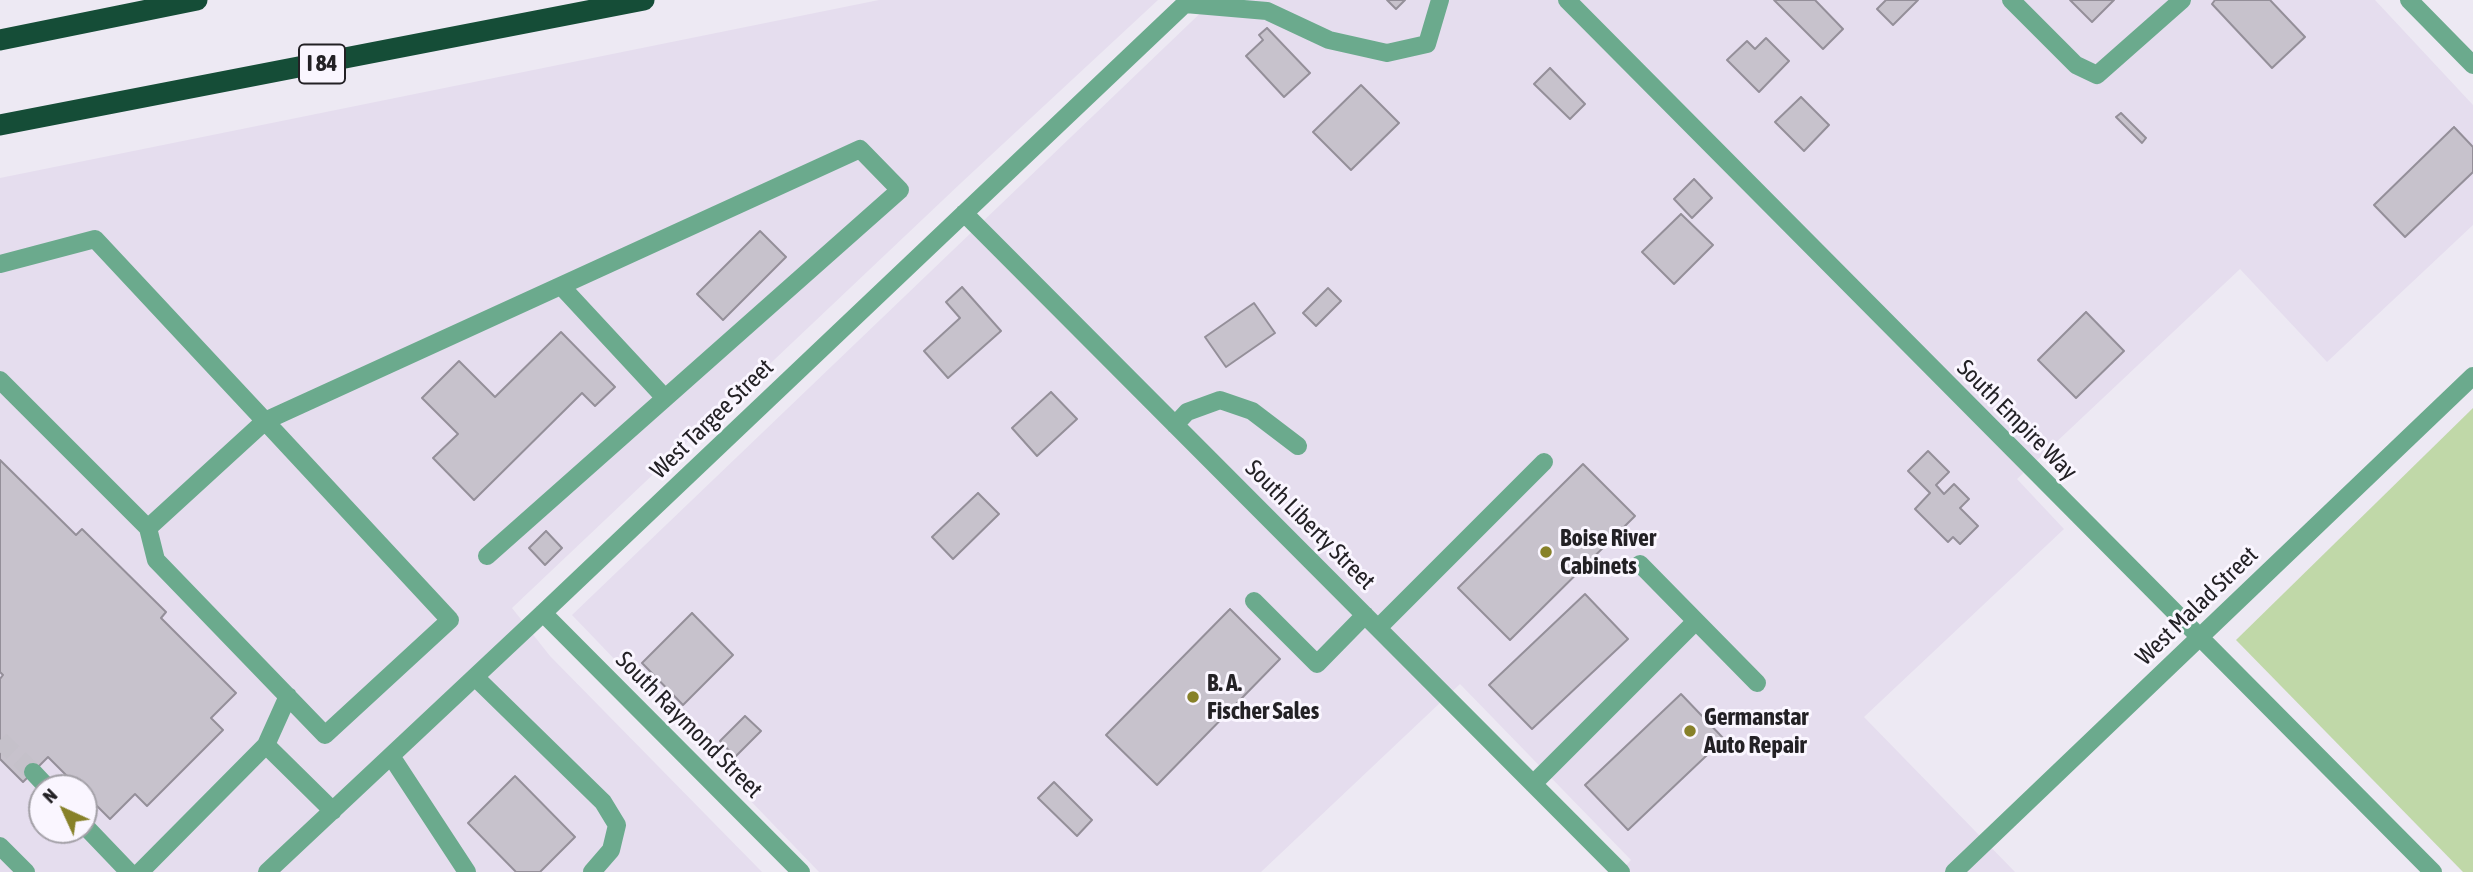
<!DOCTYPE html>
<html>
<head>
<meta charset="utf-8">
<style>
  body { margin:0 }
  #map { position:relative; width:2473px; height:872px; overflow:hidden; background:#ede9f3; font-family:"Asap Condensed",sans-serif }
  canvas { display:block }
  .north { position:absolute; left:28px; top:774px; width:70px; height:70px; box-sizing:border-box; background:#faf6ff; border:2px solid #a4a1a8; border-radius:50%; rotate:315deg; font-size:19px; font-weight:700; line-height:28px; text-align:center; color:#232125 }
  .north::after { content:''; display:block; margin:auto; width:24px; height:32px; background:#878129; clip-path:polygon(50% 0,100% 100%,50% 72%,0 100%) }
</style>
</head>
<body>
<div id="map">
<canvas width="2473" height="872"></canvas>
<div class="north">N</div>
</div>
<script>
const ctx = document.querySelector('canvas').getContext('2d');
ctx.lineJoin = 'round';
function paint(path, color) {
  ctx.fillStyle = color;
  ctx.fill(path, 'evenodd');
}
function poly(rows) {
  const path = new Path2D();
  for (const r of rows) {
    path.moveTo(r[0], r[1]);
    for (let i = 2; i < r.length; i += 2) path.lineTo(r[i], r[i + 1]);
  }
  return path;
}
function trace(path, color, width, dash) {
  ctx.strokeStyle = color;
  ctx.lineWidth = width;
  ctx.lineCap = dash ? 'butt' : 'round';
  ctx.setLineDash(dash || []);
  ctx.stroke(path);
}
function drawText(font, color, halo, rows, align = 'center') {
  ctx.font = font + ' "Asap Condensed",sans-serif';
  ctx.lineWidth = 6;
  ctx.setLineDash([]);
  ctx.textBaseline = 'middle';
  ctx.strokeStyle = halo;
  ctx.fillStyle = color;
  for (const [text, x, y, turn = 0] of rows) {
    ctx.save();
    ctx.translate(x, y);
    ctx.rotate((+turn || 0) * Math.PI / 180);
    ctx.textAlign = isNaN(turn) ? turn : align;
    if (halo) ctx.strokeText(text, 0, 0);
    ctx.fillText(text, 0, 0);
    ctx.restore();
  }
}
paint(poly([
  [879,0,1158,0,962,182,512,608,550,656,762,872,0,872,0,178],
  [42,788,84,788,84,830,42,830],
  [1214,0,2375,0,2473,105,2473,225,2327,362,2240,269,2017,479,2064,529,1864,717,2015,872,1620,872,1631,860,1460,684,1261,872,819,872,572,615]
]), '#e5ddee');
paint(poly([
  [2473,408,2473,872,2463,872,2236,640]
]), '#c0d8a8');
const building = poly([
  [1387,0,1405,0,1396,9,1387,0],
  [1774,0,1815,0,1843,29,1823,49,1774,0],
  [1886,0,1918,0,1893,25,1877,9,1886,0],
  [2070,0,2114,0,2092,22,2070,0],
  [2215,0,2270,0,2305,37,2272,68,2212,4,2215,0],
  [1267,28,1310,73,1284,97,1246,56,1263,40,1259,35,1267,28],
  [1766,38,1789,61,1759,92,1727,60,1747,41,1755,49,1766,38],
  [1550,68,1585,104,1570,119,1534,84,1550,68],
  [1361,85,1399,123,1351,170,1313,132,1361,85],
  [1801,97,1829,125,1804,151,1775,122,1801,97],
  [2121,113,2146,138,2142,143,2116,117,2121,113],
  [2454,127,2473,147,2473,172,2405,237,2374,205,2454,127],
  [1694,179,1712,198,1692,218,1674,199,1694,179],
  [1681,214,1713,245,1674,284,1642,252,1681,214],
  [760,231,786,257,723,320,697,294,760,231],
  [962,287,1001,331,948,378,924,351,960,318,946,302,962,287],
  [1328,288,1341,301,1316,326,1303,313,1328,288],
  [1254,303,1275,333,1226,367,1205,337,1254,303],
  [2086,312,2124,351,2076,398,2038,360,2086,312],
  [561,332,615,387,595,406,582,393,474,500,433,458,458,434,422,398,459,361,495,397,561,332],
  [1051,392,1077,419,1037,456,1012,428,1051,392],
  [1928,451,1949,472,1936,485,1944,494,1954,484,1969,499,1960,508,1978,526,1960,544,1953,537,1948,542,1915,509,1930,493,1908,471,1928,451],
  [0,460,76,535,82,529,166,612,161,618,236,693,211,718,223,730,147,806,135,794,110,819,84,793,84,788,79,788,48,757,23,782,0,759,0,679,3,675,0,672,0,460],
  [1583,464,1635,516,1510,640,1458,588,1583,464],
  [978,493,999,514,953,559,932,537,978,493],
  [546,531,562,548,545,565,529,548,546,531],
  [1585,594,1628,639,1532,729,1489,685,1585,594],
  [1230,609,1280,659,1157,785,1106,735,1230,609],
  [692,613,733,655,683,705,642,663,692,613],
  [1681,694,1724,739,1628,830,1585,785,1681,694],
  [745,716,761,731,735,757,720,741,745,716],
  [515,776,575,837,540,872,516,872,468,823,515,776],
  [1054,782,1092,820,1077,836,1038,798,1054,782]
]);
paint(building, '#c7c2cc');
trace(building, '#948f99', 2);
trace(poly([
  [0,740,33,772]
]), '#c5c1ca', 18, [18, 9]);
trace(poly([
  [1567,0,2433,872],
  [2011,0,2076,65,2097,75,2182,0],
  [2409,0,2473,65],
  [1185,4,1267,11,1329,40,1387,53,1427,44,1440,0],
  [964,213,1621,872],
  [0,264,95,239,265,421,148,528],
  [561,286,665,398],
  [0,380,148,528,156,560,325,735,450,620,265,421,860,149,900,190,487,556],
  [1175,425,1187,412,1220,400,1252,411,1298,446],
  [1640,564,1696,621],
  [1254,601,1317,664,1365,615],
  [543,613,801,872],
  [1378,628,1544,462],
  [475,677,603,802,617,825,611,850,592,872],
  [288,696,266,745,333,811],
  [391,756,467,872],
  [33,772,48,788],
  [1533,784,1696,621,1757,683],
  [84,825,129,872],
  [0,846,26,872],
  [140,872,266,745],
  [267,872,543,613,1189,0],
  [1954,872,2473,376]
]), '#6baa8d', 18);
trace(poly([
  [0,40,197,0],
  [0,125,644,0]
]), '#154d37', 21);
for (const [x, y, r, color] of [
  [1546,552,7,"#878129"],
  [1193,697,7,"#878129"],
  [1690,731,7,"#878129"]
]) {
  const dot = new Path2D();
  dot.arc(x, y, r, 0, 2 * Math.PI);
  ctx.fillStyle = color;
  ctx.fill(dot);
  trace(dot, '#faf6ff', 2.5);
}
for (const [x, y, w] of [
  [322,64,46]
]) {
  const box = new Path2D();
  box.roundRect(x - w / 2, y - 19.5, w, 39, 5);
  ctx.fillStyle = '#faf6ff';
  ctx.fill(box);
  trace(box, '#232125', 2);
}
drawText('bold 23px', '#232125', null, [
  ["I 84",322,64]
]);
drawText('24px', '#232125', '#faf6ff', [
  ["West Targee Street",712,419,-44],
  ["South Empire Way",2017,420,45],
  ["South Liberty Street",1310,525,45],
  ["West Malad Street",2197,606,-44],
  ["South Raymond Street",689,725,45]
]);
drawText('bold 24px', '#232125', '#faf6ff', [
  ["Boise River",1560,538],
  ["Cabinets",1560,566],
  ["B. A.",1207,683],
  ["Fischer Sales",1207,711],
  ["Germanstar",1704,717],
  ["Auto Repair",1704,745]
], 'left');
</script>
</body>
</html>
